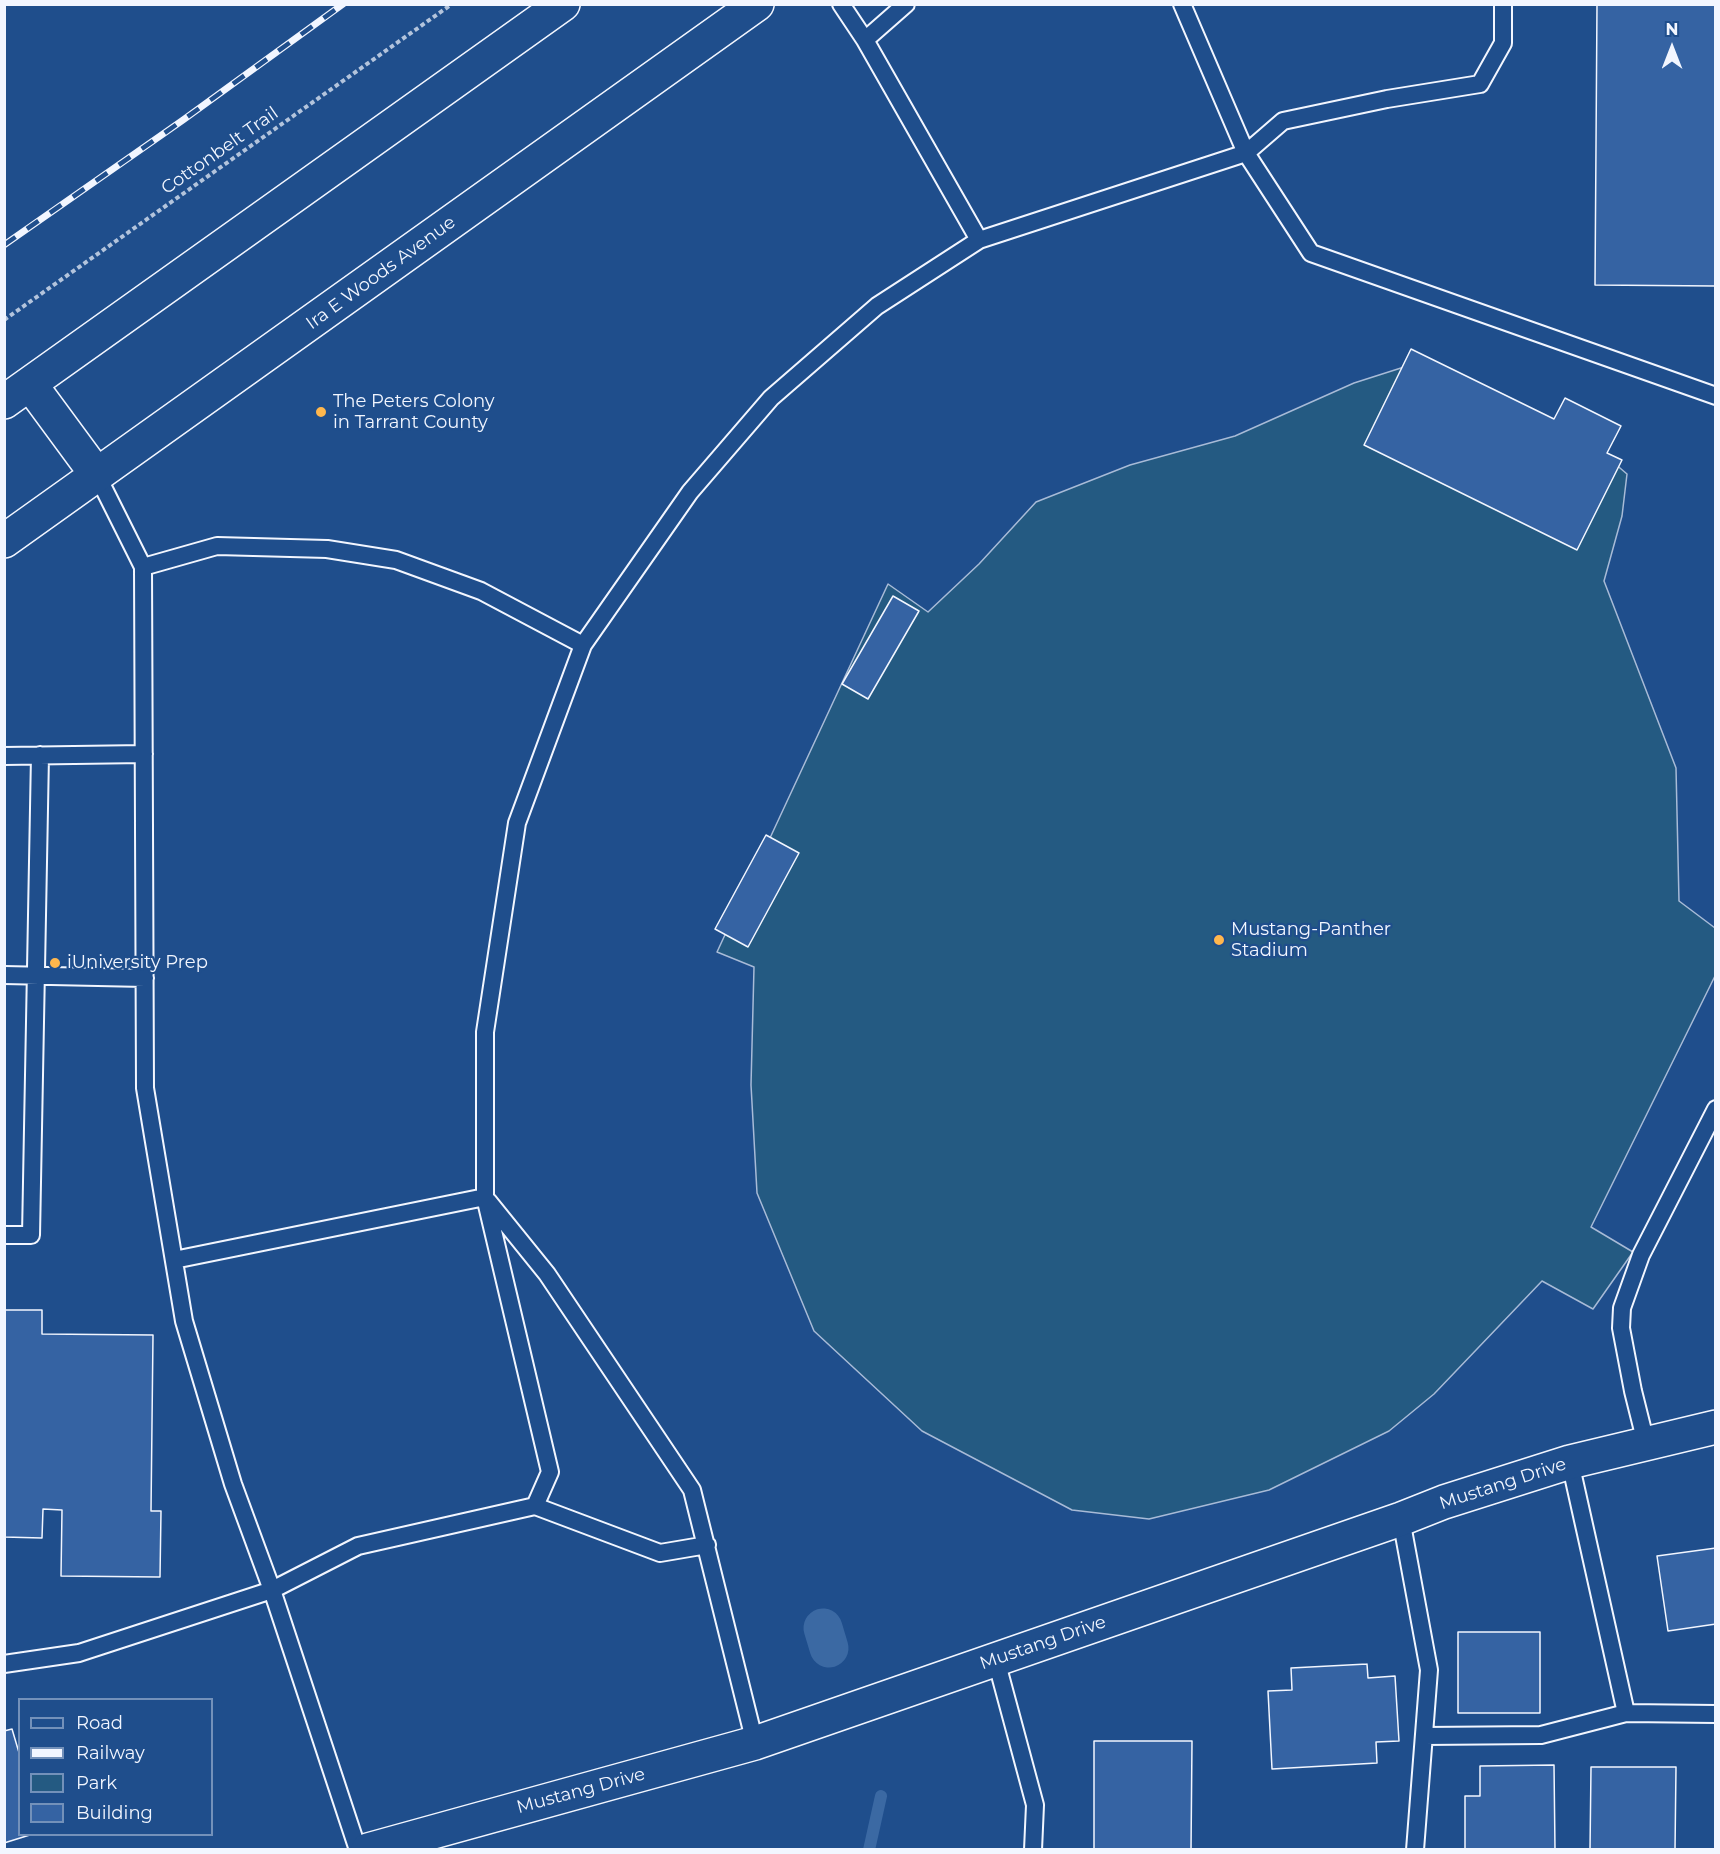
<!DOCTYPE html>
<html>
<head>
<meta charset="utf-8">
<style>
  body { margin:0 }
  #map { position:relative; width:1720px; height:1854px; overflow:hidden; background:#1f4e8c; font-family:Montserrat,sans-serif }
  canvas { display:block }
  .frame { position:absolute; inset:0; border:6px solid #f2f6ff; pointer-events:none }
  .legend { position:absolute; left:18px; top:1698px; width:195px; height:138px; box-sizing:border-box; background:#1f4e8c; border:2px solid #7391ba; margin:0; padding:8px 10px; list-style:none; font-size:18px; color:#f2f6ff }
  .legend li { display:flex; align-items:center; gap:12px; height:30px }
  .legend b { width:30px; border:2px solid #7391ba }
  .north { position:absolute; left:1642px; top:18px; width:60px; height:60px; -webkit-text-stroke:4px #1f4e8c; paint-order:stroke; rotate:0deg; font-size:16px; font-weight:700; line-height:24px; text-align:center; color:#f2f6ff }
  .north::after { content:''; display:block; margin:auto; width:21px; height:27px; background:#f2f6ff; clip-path:polygon(50% 0,100% 100%,50% 72%,0 100%) }
</style>
</head>
<body>
<div id="map">
<canvas width="1720" height="1854"></canvas>
<div class="frame"></div>
<ul class="legend">
<li><b style="height:8px;background:#1f4e8c"></b>Road</li>
<li><b style="height:8px;background:#f2f6ff"></b>Railway</li>
<li><b style="height:16px;background:#245a82"></b>Park</li>
<li><b style="height:16px;background:#3563a3"></b>Building</li>
</ul>
<div class="north">N</div>
</div>
<script>
const ctx = document.querySelector('canvas').getContext('2d');
ctx.lineJoin = 'round';
function paint(path, color) {
  ctx.fillStyle = color;
  ctx.fill(path, 'evenodd');
}
function poly(rows) {
  const path = new Path2D();
  for (const r of rows) {
    path.moveTo(r[0], r[1]);
    for (let i = 2; i < r.length; i += 2) path.lineTo(r[i], r[i + 1]);
  }
  return path;
}
function trace(path, color, width, dash) {
  ctx.strokeStyle = color;
  ctx.lineWidth = width;
  ctx.lineCap = dash ? 'butt' : 'round';
  ctx.setLineDash(dash || []);
  ctx.stroke(path);
}
function drawText(font, color, halo, rows, align = 'center') {
  ctx.font = font + ' Montserrat,sans-serif';
  ctx.lineWidth = 4.5;
  ctx.setLineDash([]);
  ctx.textBaseline = 'middle';
  ctx.strokeStyle = halo;
  ctx.fillStyle = color;
  for (const [text, x, y, turn = 0] of rows) {
    ctx.save();
    ctx.translate(x, y);
    ctx.rotate((+turn || 0) * Math.PI / 180);
    ctx.textAlign = isNaN(turn) ? turn : align;
    if (halo) ctx.strokeText(text, 0, 0);
    ctx.fillText(text, 0, 0);
    ctx.restore();
  }
}
const green = poly([
  [1426,360,1593,445,1627,474,1622,516,1604,581,1676,768,1679,901,1715,928,1715,976,1591,1227,1633,1252,1593,1309,1542,1281,1434,1394,1389,1431,1269,1490,1149,1519,1072,1510,922,1431,814,1331,757,1193,751,1085,754,967,717,952,888,584,928,612,979,564,1036,502,1130,465,1235,436,1354,383,1426,360]
]);
paint(green, '#245a82');
trace(green, '#a8bbd7', 1.5);
trace(poly([
  [869,1850,881,1796]
]), '#3b69a3', 12);
trace(poly([
  [823,1628,829,1648]
]), '#3b69a3', 39);
const building = poly([
  [1597,4,1716,4,1716,286,1595,285,1597,4],
  [1411,349,1554,419,1565,398,1621,426,1607,453,1622,460,1577,550,1364,445,1411,349],
  [893,596,919,611,868,699,842,684,893,596],
  [766,835,799,853,748,947,715,929,766,835],
  [4,1310,42,1310,42,1334,153,1335,151,1511,161,1511,160,1577,61,1576,62,1510,43,1509,42,1538,4,1537,4,1310],
  [1716,1548,1716,1624,1668,1631,1657,1556,1716,1548],
  [1458,1632,1540,1632,1540,1713,1458,1713,1458,1632],
  [1367,1664,1368,1678,1395,1676,1399,1741,1376,1742,1377,1763,1272,1769,1268,1691,1292,1690,1291,1668,1367,1664],
  [12,1729,20,1756,20,1834,33,1834,4,1843,4,1731,12,1729],
  [1094,1741,1192,1741,1191,1850,1094,1850,1094,1741],
  [1554,1765,1555,1850,1465,1850,1465,1796,1480,1796,1480,1766,1554,1765],
  [1591,1767,1676,1767,1675,1850,1590,1850,1591,1767]
]);
paint(building, '#3563a3');
trace(building, '#f2f6ff', 1.5);
const service = poly([
  [841,4,865,40,906,4],
  [1182,4,1246,153,1311,253,1716,396],
  [865,40,979,240],
  [97,475,143,567,145,1088,184,1321,233,1484,272,1590,358,1850],
  [143,567,217,546,327,549,396,560,481,591,583,645],
  [4,756,144,754],
  [4,975,145,978],
  [488,1201,547,1274,692,1490,755,1743],
  [4,1235,31,1235,40,755],
  [174,1260,485,1197],
  [1646,1443,1633,1391,1621,1328,1622,1308,1641,1255,1716,1109],
  [1570,1462,1626,1713],
  [535,1506,550,1472,485,1197,485,1032,517,823,583,645,690,492,771,398,877,306,979,240,1246,153,1283,121,1387,99,1480,84,1503,43,1503,4],
  [1401,1519,1429,1670,1415,1850],
  [996,1660,1035,1805,1033,1850],
  [4,1664,79,1653,272,1590,358,1546,535,1506,660,1553,707,1545],
  [1424,1736,1541,1735,1626,1713,1716,1714]
]);
const secondary = poly([
  [368,1850,755,1743,1401,1519,1444,1502,1570,1462,1716,1427]
]);
const primary = poly([
  [30,384,97,475],
  [4,402,563,4],
  [4,541,757,4]
]);
trace(service, '#f2f6ff', 20);
trace(secondary, '#f2f6ff', 36);
trace(primary, '#f2f6ff', 36);
trace(poly([
  [4,320,452,4]
]), '#b3c4dc', 4, [4.5, 3]);
trace(service, '#1f4e8c', 16);
trace(secondary, '#1f4e8c', 33);
trace(primary, '#1f4e8c', 33);
const rail = poly([
  [4,245,183,120,343,4]
]);
trace(rail, '#f2f6ff', 7);
trace(rail, '#1f4e8c', 4.5, [14]);
for (const [x, y, r, color] of [
  [321,412,6,"#ffb74d"],
  [1219,940,6,"#ffb74d"],
  [55,963,6,"#ffb74d"]
]) {
  const dot = new Path2D();
  dot.arc(x, y, r, 0, 2 * Math.PI);
  ctx.fillStyle = color;
  ctx.fill(dot);
  trace(dot, '#1f4e8c', 2);
}
drawText('18px', '#f2f6ff', '#1f4e8c', [
  ["Cottonbelt Trail",220,151,-35],
  ["Ira E Woods Avenue",381,273,-36],
  ["Mustang Drive",1503,1484,-18],
  ["Mustang Drive",1043,1643,-19],
  ["Mustang Drive",581,1791,-15]
]);
drawText('18px', '#f2f6ff', '#1f4e8c', [
  ["The Peters Colony",333,402],
  ["in Tarrant County",333,423],
  ["Mustang-Panther",1231,930],
  ["Stadium",1231,951],
  ["iUniversity Prep",67,963]
], 'left');
</script>
</body>
</html>
